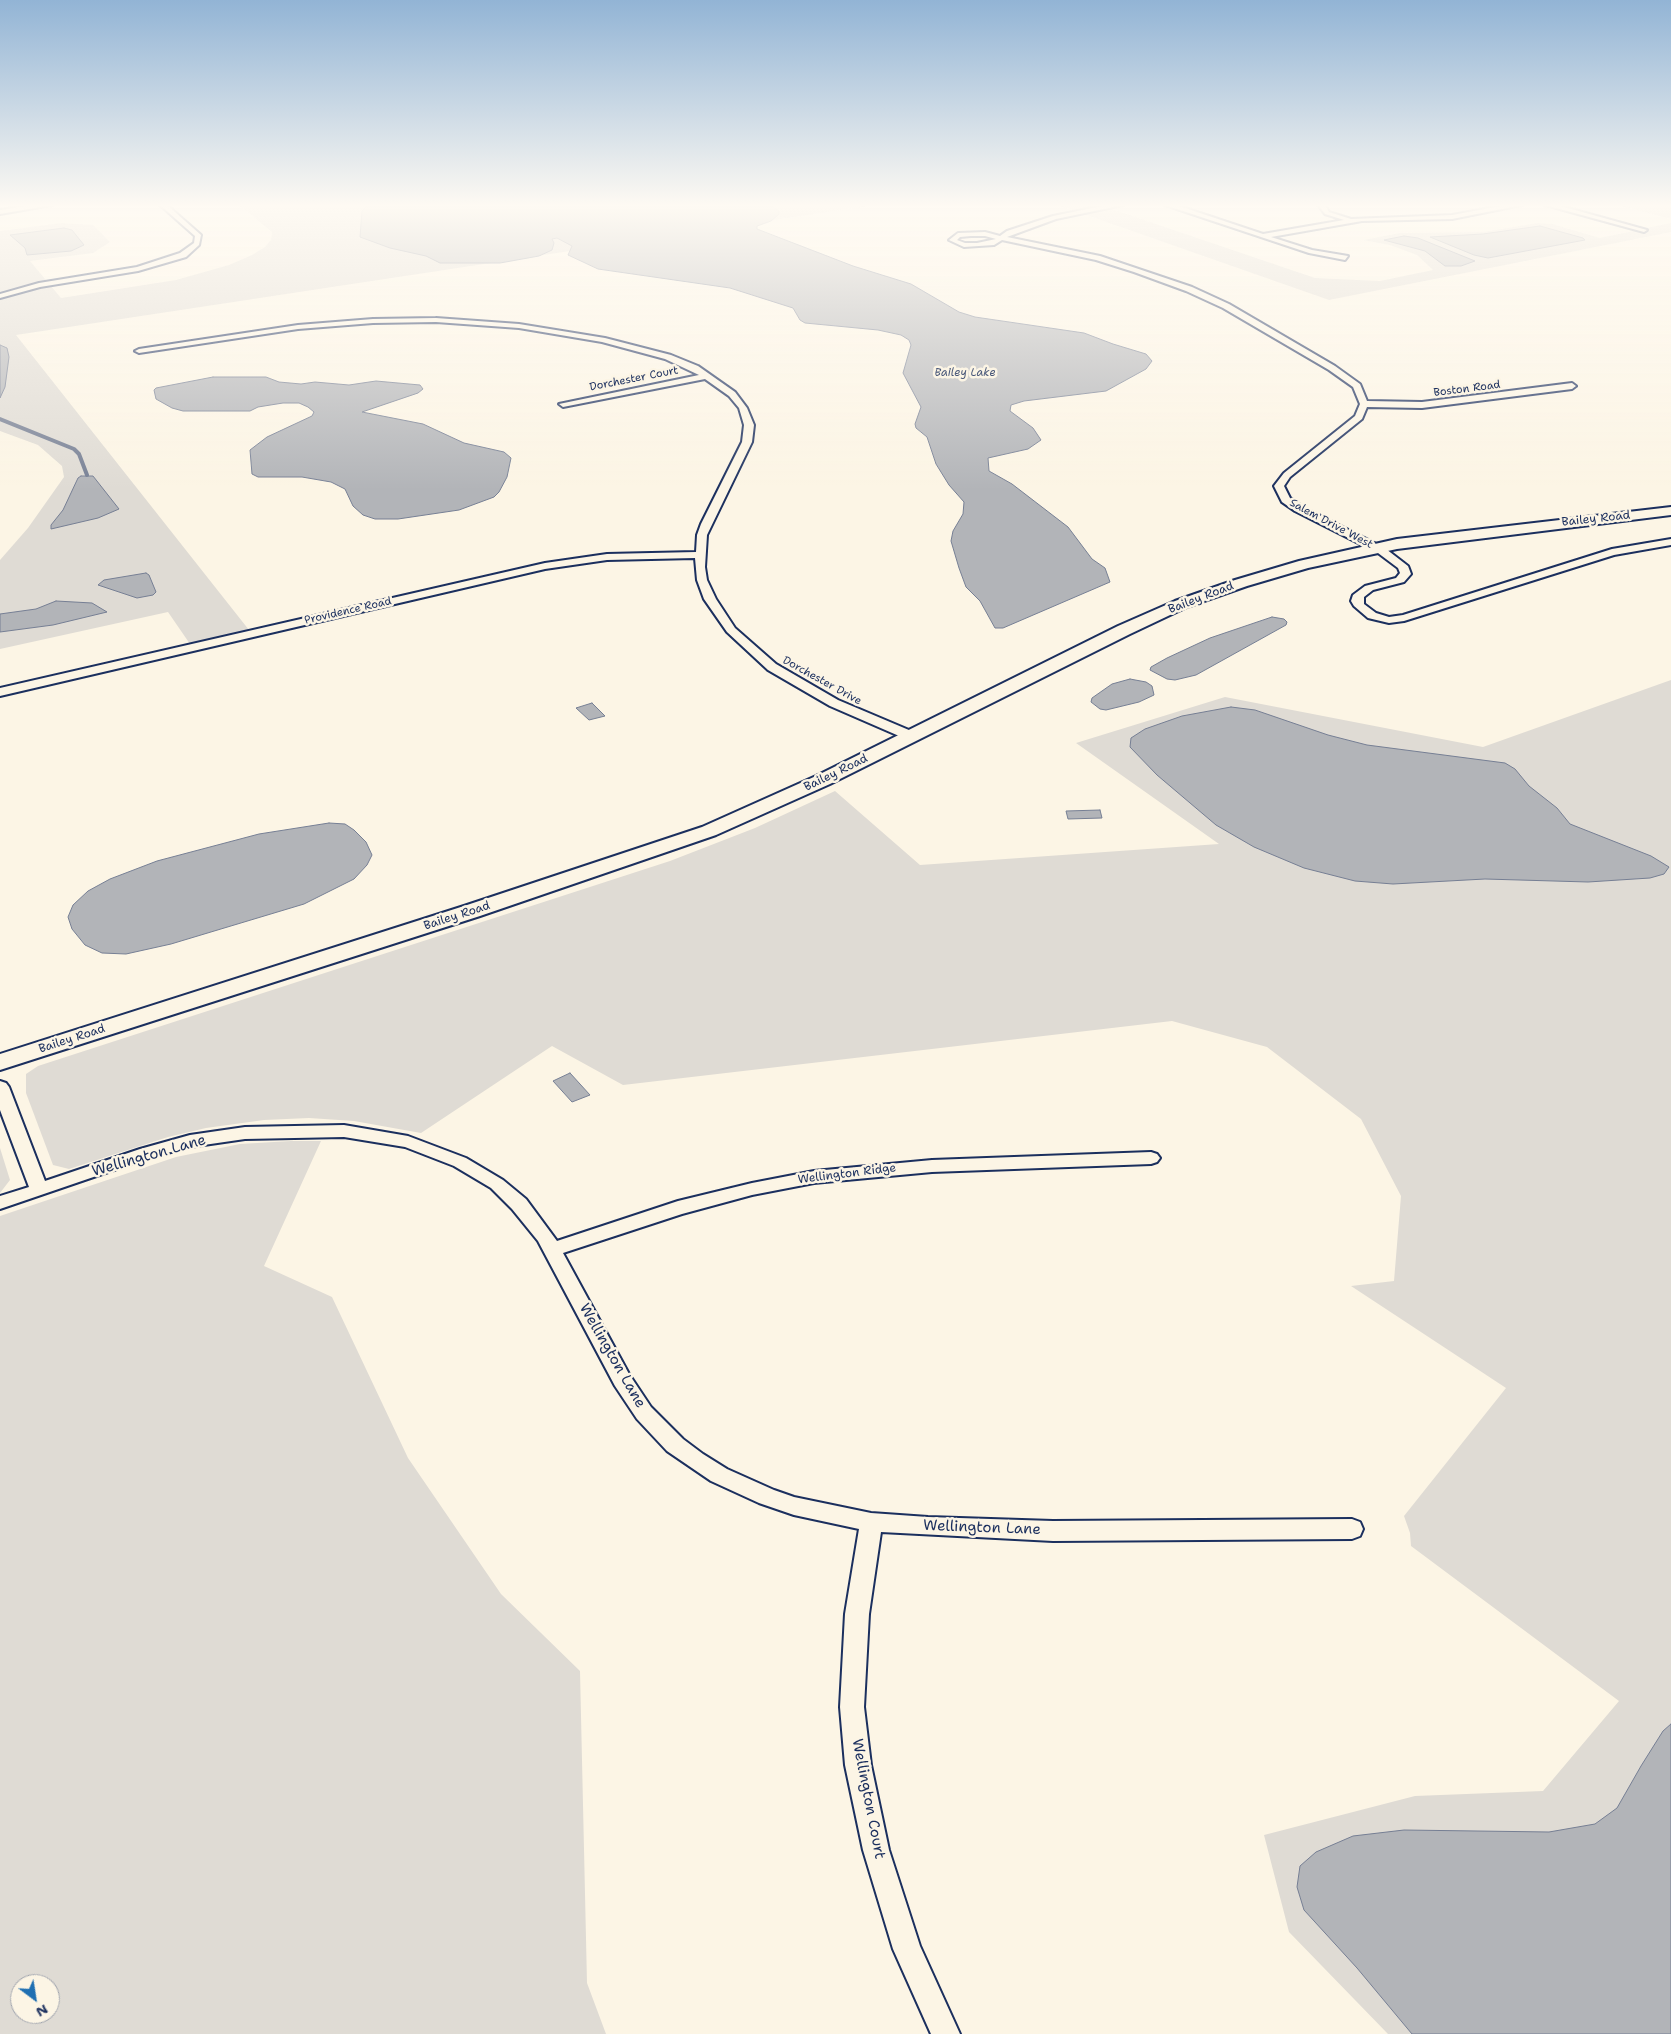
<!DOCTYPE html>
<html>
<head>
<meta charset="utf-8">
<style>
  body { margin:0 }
  #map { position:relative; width:1671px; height:2034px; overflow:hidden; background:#fcf5e5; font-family:"Shantell Sans",sans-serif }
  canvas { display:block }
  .north { position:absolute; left:10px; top:1974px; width:50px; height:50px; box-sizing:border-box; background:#fcf5e5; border:1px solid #a2a6af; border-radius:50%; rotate:149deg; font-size:14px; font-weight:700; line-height:20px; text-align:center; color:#1b2f5e }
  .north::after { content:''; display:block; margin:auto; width:18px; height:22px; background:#1f6fb2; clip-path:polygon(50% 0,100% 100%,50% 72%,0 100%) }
</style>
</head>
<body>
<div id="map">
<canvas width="1671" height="2034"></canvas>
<div class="north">N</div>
</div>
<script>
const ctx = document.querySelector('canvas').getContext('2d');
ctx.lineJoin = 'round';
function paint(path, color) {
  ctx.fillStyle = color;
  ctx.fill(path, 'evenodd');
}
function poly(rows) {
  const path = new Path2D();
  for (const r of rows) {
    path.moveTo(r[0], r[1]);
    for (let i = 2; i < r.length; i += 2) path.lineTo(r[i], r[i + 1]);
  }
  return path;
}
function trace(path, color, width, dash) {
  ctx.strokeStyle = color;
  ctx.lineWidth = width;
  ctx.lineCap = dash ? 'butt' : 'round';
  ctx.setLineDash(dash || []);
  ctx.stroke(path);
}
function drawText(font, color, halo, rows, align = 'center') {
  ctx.font = font + ' "Shantell Sans",sans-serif';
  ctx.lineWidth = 5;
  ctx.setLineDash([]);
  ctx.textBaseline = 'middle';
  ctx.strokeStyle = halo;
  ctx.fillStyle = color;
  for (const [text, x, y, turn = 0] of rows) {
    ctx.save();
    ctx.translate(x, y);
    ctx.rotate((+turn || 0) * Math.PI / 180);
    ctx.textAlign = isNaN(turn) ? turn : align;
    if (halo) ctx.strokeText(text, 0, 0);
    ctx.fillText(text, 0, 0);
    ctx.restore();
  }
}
paint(poly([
  [239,205,873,205,16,335,249,630,190,644,168,612,0,649,0,560,28,528,64,477,62,466,38,445,0,431,0,231,62,223,93,225,110,242,93,253,30,261,61,298,176,280,229,265,252,255,265,247,271,240,272,232],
  [1058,205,1100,205,1315,278,1380,281,1433,270,1417,255,1390,245,1363,240,1400,233,1483,232,1538,223,1552,224,1600,238,1671,223,1671,232,1329,300],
  [1619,205,1671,205,1671,219],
  [1671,680,1671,2034,1388,2034,1289,1932,1264,1835,1415,1796,1543,1791,1619,1701,1411,1546,1410,1533,1404,1516,1506,1388,1351,1286,1394,1281,1401,1196,1361,1119,1267,1047,1172,1021,623,1085,552,1046,421,1133,354,1121,309,1118,264,1120,206,1128,168,1137,69,1169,53,1165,26,1093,26,1074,38,1066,670,861,755,828,835,791,920,865,1219,844,1076,743,1225,697,1483,747],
  [291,1141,321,1141,264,1266,332,1297,408,1458,501,1594,580,1671,587,1983,606,2034,0,2034,0,1216,176,1157,240,1144],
  [20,1984,50,1984,50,2014,20,2014],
  [0,1148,10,1180,0,1193]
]), '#dfdbd4');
const water = poly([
  [368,205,770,205,779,211,779,214,771,221,757,226,757,229,853,266,911,284,959,312,975,317,1084,333,1113,344,1146,354,1152,361,1146,369,1106,391,1024,401,1011,405,1010,411,1033,428,1041,440,1028,449,988,458,989,471,1012,484,1068,527,1092,559,1105,568,1110,582,1003,628,995,628,980,601,966,587,959,568,951,541,953,531,963,514,964,502,949,485,936,464,927,437,916,428,915,424,921,407,903,373,911,345,909,340,901,335,878,330,805,323,800,320,793,308,730,288,598,269,568,255,572,246,557,238,552,239,554,243,552,250,539,256,500,263,440,263,426,256,390,248,360,237,362,211,368,205],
  [1540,226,1583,238,1585,240,1488,258,1474,255,1430,237,1483,234,1540,226],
  [64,228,72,230,84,245,71,251,27,255,25,248,10,235,64,228],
  [1404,236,1418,238,1475,261,1461,266,1445,266,1425,251,1384,240,1404,236],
  [0,345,7,348,9,357,5,387,0,398,0,345],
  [213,377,266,377,279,382,301,384,315,382,349,385,376,381,420,385,423,389,418,393,362,412,423,424,464,443,504,452,511,458,507,477,499,492,494,497,459,510,398,519,375,519,363,515,353,506,345,489,331,482,302,477,258,477,252,474,250,450,267,437,312,416,314,412,308,407,299,403,283,403,258,407,250,411,183,411,172,408,156,399,154,390,156,388,213,377],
  [81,476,93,476,119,509,98,518,51,529,51,525,63,510,78,478,81,476],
  [146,573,149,575,156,592,153,595,137,598,98,585,104,580,146,573],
  [56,601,92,603,107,612,53,625,0,632,0,614,36,609,56,601],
  [1272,617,1284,619,1287,622,1286,625,1196,675,1175,680,1167,679,1150,670,1151,667,1167,658,1210,638,1272,617],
  [1130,679,1146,682,1152,686,1154,695,1139,702,1106,710,1100,709,1091,702,1092,698,1112,684,1130,679],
  [592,703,605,716,589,720,576,708,592,703],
  [1231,707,1255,710,1328,735,1367,745,1505,763,1515,769,1529,786,1557,808,1570,824,1651,856,1669,867,1664,874,1650,878,1588,882,1485,879,1393,884,1355,881,1304,868,1254,847,1216,825,1157,775,1130,747,1131,738,1145,729,1182,716,1231,707],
  [1100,810,1102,818,1068,819,1066,811,1100,810],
  [329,823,345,824,354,830,366,842,372,855,367,865,354,879,304,904,171,944,126,954,102,953,85,945,72,929,68,917,73,905,88,891,110,879,157,861,259,834,329,823],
  [570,1073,590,1095,572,1102,553,1081,570,1073],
  [1671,1724,1671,2034,1412,2034,1357,1968,1304,1910,1297,1887,1300,1866,1316,1852,1353,1836,1404,1830,1549,1832,1595,1824,1617,1808,1641,1766,1663,1731,1671,1724]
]);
paint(water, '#b2b4b8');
trace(water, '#767f94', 1);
trace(poly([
  [0,419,74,449,79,454,87,475]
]), '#767f94', 4);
const street = poly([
  [32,205,52,205,0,214,0,210,32,205],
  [160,205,167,205,201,235,199,245,186,257,138,271,40,287,0,298,0,294,39,283,137,267,180,253,194,243,195,236,160,205],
  [1107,205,1123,205,1056,219,1007,237,1100,256,1192,287,1229,304,1335,366,1360,384,1367,401,1422,402,1572,383,1576,386,1572,389,1422,408,1367,407,1362,419,1290,477,1284,486,1290,498,1303,507,1386,549,1408,566,1411,574,1404,582,1373,590,1364,597,1364,604,1376,613,1389,617,1403,615,1612,549,1671,539,1671,545,1614,555,1404,621,1389,623,1368,618,1354,606,1351,601,1353,595,1365,586,1396,578,1400,573,1398,568,1378,553,1295,511,1282,502,1274,486,1284,473,1355,416,1360,404,1353,387,1329,370,1223,308,1186,291,1134,272,1096,260,1002,240,994,245,964,247,949,240,958,233,985,232,1000,236,1007,231,1053,216,1107,205],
  [971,236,985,236,996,239,977,243,965,243,957,240,960,237,971,236],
  [1165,205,1176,205,1263,234,1344,220,1325,214,1318,205,1325,205,1329,212,1351,219,1452,215,1506,205,1522,205,1452,219,1362,221,1271,237,1312,250,1348,256,1345,260,1309,253,1165,205],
  [1545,205,1557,205,1647,230,1644,232,1545,205],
  [436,318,519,324,605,338,671,355,698,366,735,392,747,408,754,425,752,442,707,535,705,567,707,580,716,599,735,628,776,664,838,700,916,733,917,736,916,739,906,739,830,706,768,670,727,632,704,599,697,580,695,558,607,560,545,569,0,696,0,688,545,563,607,554,696,552,697,535,701,524,742,442,744,425,739,408,729,396,705,379,563,407,559,404,699,375,665,359,602,342,519,328,436,322,373,323,298,329,139,353,135,351,139,349,298,325,373,319,436,318],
  [0,1081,6,1083,9,1087,45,1181,140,1149,190,1135,245,1127,344,1125,408,1136,466,1158,503,1180,526,1199,557,1241,678,1201,752,1183,814,1171,932,1160,1151,1152,1157,1154,1160,1158,1157,1162,1151,1164,932,1172,814,1183,752,1195,682,1214,563,1253,629,1374,651,1407,683,1439,703,1454,727,1469,774,1490,794,1497,871,1513,928,1517,1053,1521,1352,1519,1360,1522,1363,1529,1360,1536,1352,1539,1053,1541,881,1532,869,1614,864,1707,871,1765,889,1850,920,1946,960,2034,931,2034,893,1949,863,1850,845,1765,840,1707,845,1614,859,1529,794,1515,759,1503,711,1481,667,1451,637,1419,615,1386,538,1241,512,1209,491,1188,454,1166,405,1147,344,1137,245,1139,190,1147,152,1157,0,1209,0,1196,29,1187,0,1110,0,1081]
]);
const secondary = poly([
  [1671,507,1671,515,1397,549,1308,568,1247,586,1187,607,1130,634,830,784,716,835,480,916,0,1070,0,1054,464,906,702,827,816,776,1118,626,1175,601,1235,580,1299,561,1397,539,1671,507]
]);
trace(street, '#1b2f5e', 4);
trace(secondary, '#1b2f5e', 4);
paint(street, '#fcf5e5');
paint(secondary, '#fcf5e5');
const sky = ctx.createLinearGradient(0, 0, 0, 490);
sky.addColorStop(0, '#92b4d5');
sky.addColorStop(0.42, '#fefaf3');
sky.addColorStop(1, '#fefaf300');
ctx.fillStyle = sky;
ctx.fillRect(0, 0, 1671, 490);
drawText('italic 11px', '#485779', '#fcf5e5', [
  ["Bailey Lake",965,373]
]);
drawText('11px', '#1b2f5e', '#fcf5e5', [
  ["Dorchester Court",634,379,-11],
  ["Boston Road",1467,389,-7],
  ["Salem Drive West",1331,524,28],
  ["Providence Road",348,611,-13],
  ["Dorchester Drive",822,681,29]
]);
drawText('12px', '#1b2f5e', '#fcf5e5', [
  ["Bailey Road",1596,519,-6],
  ["Bailey Road",1201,598,-21],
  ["Bailey Road",836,773,-26],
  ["Bailey Road",457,916,-18],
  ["Bailey Road",72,1039,-18],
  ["Wellington Ridge",847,1174,-7]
]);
drawText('15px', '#1b2f5e', '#fcf5e5', [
  ["Wellington Lane",149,1156,-16],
  ["Wellington Lane",612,1356,60],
  ["Wellington Lane",982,1528,2],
  ["Wellington Court",868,1799,79]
]);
</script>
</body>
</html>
